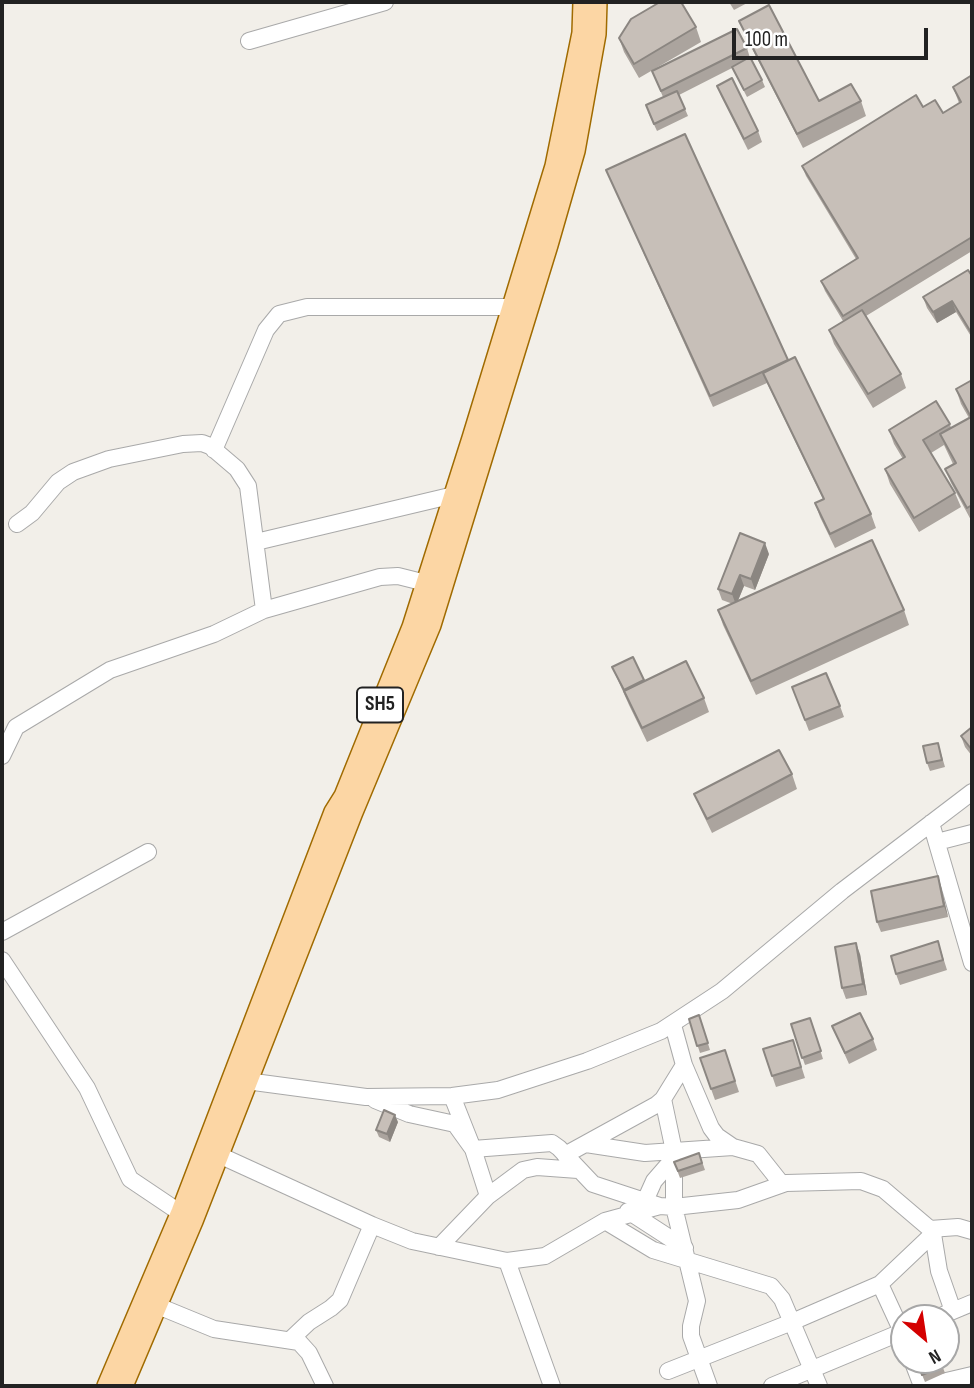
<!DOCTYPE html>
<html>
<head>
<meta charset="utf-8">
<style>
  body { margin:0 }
  #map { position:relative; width:974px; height:1388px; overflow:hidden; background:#f2efe9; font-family:"Sofia Sans Condensed",sans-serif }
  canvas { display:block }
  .frame { position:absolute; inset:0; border:4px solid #222; pointer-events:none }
  .north { position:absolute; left:890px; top:1304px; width:70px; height:70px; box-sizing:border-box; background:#fff; border:2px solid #a7a7a7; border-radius:50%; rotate:151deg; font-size:19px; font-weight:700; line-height:28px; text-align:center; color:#222 }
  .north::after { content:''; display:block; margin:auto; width:24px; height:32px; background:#d40000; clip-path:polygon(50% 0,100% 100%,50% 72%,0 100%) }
  .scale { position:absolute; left:732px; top:28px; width:196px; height:32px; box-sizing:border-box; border:4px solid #222; border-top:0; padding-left:9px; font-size:21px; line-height:24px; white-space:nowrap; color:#222; -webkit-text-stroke:5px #fff; paint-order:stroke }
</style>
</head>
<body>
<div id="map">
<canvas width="974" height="1388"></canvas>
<div class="frame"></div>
<div class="north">N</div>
<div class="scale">100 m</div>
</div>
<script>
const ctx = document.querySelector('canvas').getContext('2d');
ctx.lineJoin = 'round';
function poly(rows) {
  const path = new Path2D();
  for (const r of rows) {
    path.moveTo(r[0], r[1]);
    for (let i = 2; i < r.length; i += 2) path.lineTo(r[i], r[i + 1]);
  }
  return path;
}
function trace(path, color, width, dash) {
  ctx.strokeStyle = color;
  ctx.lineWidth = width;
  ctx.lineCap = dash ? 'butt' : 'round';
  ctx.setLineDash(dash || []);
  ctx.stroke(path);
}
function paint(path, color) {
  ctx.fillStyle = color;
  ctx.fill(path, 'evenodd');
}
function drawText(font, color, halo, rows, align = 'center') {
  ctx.font = font + ' "Sofia Sans Condensed",sans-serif';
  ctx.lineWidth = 5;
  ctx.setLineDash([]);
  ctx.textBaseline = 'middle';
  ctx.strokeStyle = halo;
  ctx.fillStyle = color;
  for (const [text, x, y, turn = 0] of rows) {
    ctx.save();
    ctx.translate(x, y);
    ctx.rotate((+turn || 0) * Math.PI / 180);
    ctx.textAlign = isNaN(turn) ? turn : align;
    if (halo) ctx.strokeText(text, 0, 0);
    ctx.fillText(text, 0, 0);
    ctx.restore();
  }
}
const minor = poly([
  [249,41,385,2],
  [214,450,266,330,279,314,307,307,512,307],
  [17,524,32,513,58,482,73,472,109,459,183,444,202,443,210,446,237,469,248,486,264,610],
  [256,542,454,495],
  [2,756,16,727,110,670,214,634,264,610,380,577,398,576,426,583],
  [931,823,972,963],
  [937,842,972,833],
  [2,932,148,852],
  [2,960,87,1088,130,1179,188,1218],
  [684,1065,711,1128,717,1136,733,1147,758,1154,781,1183],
  [239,1080,366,1097,452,1096,498,1090,587,1061,661,1031,722,991,842,891,972,792],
  [452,1096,473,1149,488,1196],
  [663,1099,674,1151,674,1207,697,1301,691,1326,691,1336,709,1386],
  [375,1100,409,1114,455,1124,473,1149,552,1143,559,1148,593,1184,660,1206,674,1207,738,1200,786,1183,861,1181,883,1189,930,1229,958,1227,972,1231],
  [586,1144,645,1153,733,1147],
  [219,1155,372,1225,412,1241,507,1261,545,1256,605,1221,660,1206],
  [565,1155,656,1105,663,1099,684,1065,673,1025],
  [645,1201,654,1181,674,1158],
  [628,1211,685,1248],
  [605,1221,653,1250,771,1286,782,1299,819,1386],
  [933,1234,939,1271,953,1311],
  [439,1247,488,1196,523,1170,537,1167,578,1170],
  [507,1261,552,1386],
  [880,1284,904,1336],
  [158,1306,214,1329,299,1342,309,1353,325,1386],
  [936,1318,972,1303],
  [290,1340,309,1322,331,1308,340,1300,372,1225],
  [912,1360,922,1386],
  [668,1371,792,1322,880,1284,938,1229],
  [772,1386,904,1331],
  [925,1386,972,1375]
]);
const major = poly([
  [107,1386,181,1212,334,812,344,796,412,627,472,438,555,166,582,33,583,2],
  [123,1386,193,1221,353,812,431,625,548,245,575,151,596,34,597,2]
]);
trace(minor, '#a9a9a9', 18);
trace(major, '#a06b00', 22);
trace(minor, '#fff', 16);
trace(major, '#fcd6a4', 19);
paint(poly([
  [729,2,749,2,734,10],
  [739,21,819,101,861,101,866,116,803,148,745,35],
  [696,27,701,42,639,78,624,52,619,38],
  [747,48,750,58,762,80,765,87,747,97,732,68,679,95,688,116,657,131,648,112,663,97,652,71],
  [972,75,972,251,866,316,901,374,906,388,873,408,834,344,829,330,843,321,825,291,821,281,856,259,806,176,802,166,923,107,943,113,959,103,953,87],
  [717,86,758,131,762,142,748,150,721,96],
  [606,170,788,361,871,514,876,528,835,548,820,517,815,503,823,499,767,383,713,407],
  [972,276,972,338,956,312,937,323,927,308,923,297],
  [972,380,972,522,951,483,945,469,953,464,944,445,931,453,955,493,961,507,919,532,890,484,885,469,903,459,894,444,889,430,950,424,951,428,969,418,961,404,956,389],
  [769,554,755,590,744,586,738,601,904,610,909,625,756,695,723,625,718,610,733,604,722,600,718,589],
  [612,667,645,681,704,698,709,712,647,742,629,705],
  [792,687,840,706,844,717,809,731],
  [972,727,972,756,965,747,961,736],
  [938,743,945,767,930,771,927,763],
  [792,774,797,789,712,833,700,808,694,794],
  [941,887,948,917,881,932,877,922],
  [938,941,947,970,900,985,896,974],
  [860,954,867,995,846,999,842,988],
  [699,1015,710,1050,700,1053,689,1019],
  [810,1018,823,1059,805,1065,791,1024],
  [832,1026,873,1039,877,1050,849,1064],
  [793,1040,805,1078,776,1087,763,1049],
  [725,1050,739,1092,715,1100,700,1058],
  [398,1122,390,1142,379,1137,376,1130],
  [699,1153,705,1170,680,1178,674,1162],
  [916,1360,940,1360,945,1373,925,1382]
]), '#aba49e');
paint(poly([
  [952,301,956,312,937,323,933,312],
  [765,543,769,554,755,590,751,579],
  [740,575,744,586,736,605,732,594],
  [938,876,941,887,948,917,944,906],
  [856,943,860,954,867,995,863,984],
  [395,1115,398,1122,390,1142,387,1134]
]), '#8b8681');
const building = poly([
  [660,2,681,2,696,27,634,64,619,38,631,19,660,2],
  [769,5,819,101,851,84,861,101,797,134,739,21,769,5],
  [737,29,747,48,661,91,652,71,737,29],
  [750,57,762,80,744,90,732,67,750,57],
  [972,75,972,237,843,316,821,281,858,258,802,166,916,95,923,107,935,100,943,113,961,102,953,87,972,75],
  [732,78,758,131,744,139,717,86,732,78],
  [677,91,685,109,654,124,646,105,677,91],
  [685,134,788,360,710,396,606,170,685,134],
  [968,270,972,276,972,334,952,301,933,312,923,297,968,270],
  [862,310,901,374,868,394,829,330,862,310],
  [795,357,871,514,830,534,815,503,824,499,763,373,795,357],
  [972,380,972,505,967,508,945,469,956,463,940,434,971,417,956,389,972,380],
  [936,401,950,424,923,440,955,493,914,518,885,469,905,457,889,430,936,401],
  [740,533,765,543,751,579,740,575,732,594,718,589,740,533],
  [872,540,904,610,751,681,718,610,872,540],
  [633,657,644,680,624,690,612,667,633,657],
  [686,661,704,698,642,728,624,691,686,661],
  [826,673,840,706,805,720,792,687,826,673],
  [972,727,972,750,961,736,972,727],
  [938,743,942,760,927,763,923,746,938,743],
  [779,750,792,774,707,819,694,794,779,750],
  [938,876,944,906,877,922,871,891,938,876],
  [938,941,943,960,896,974,891,956,938,941],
  [856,943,863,984,842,988,835,947,856,943],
  [860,1013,873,1039,845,1053,832,1026,860,1013],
  [699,1015,708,1043,697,1046,689,1019,699,1015],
  [810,1018,821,1051,802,1058,791,1024,810,1018],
  [793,1040,801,1067,772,1076,763,1049,793,1040],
  [725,1050,735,1081,711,1089,700,1058,725,1050],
  [384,1110,395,1115,387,1134,376,1130,384,1110],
  [699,1153,702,1163,678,1171,674,1162,699,1153],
  [916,1360,940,1360,943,1366,922,1375,916,1360]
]);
paint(building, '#c7bfb8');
trace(building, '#8b8681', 2);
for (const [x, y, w] of [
  [380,705,46]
]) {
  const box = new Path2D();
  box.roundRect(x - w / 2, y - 17.5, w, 35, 5);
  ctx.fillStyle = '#fff';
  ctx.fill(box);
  trace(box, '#222', 2);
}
drawText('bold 21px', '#222', null, [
  ["SH5",380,705]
]);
</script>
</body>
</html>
